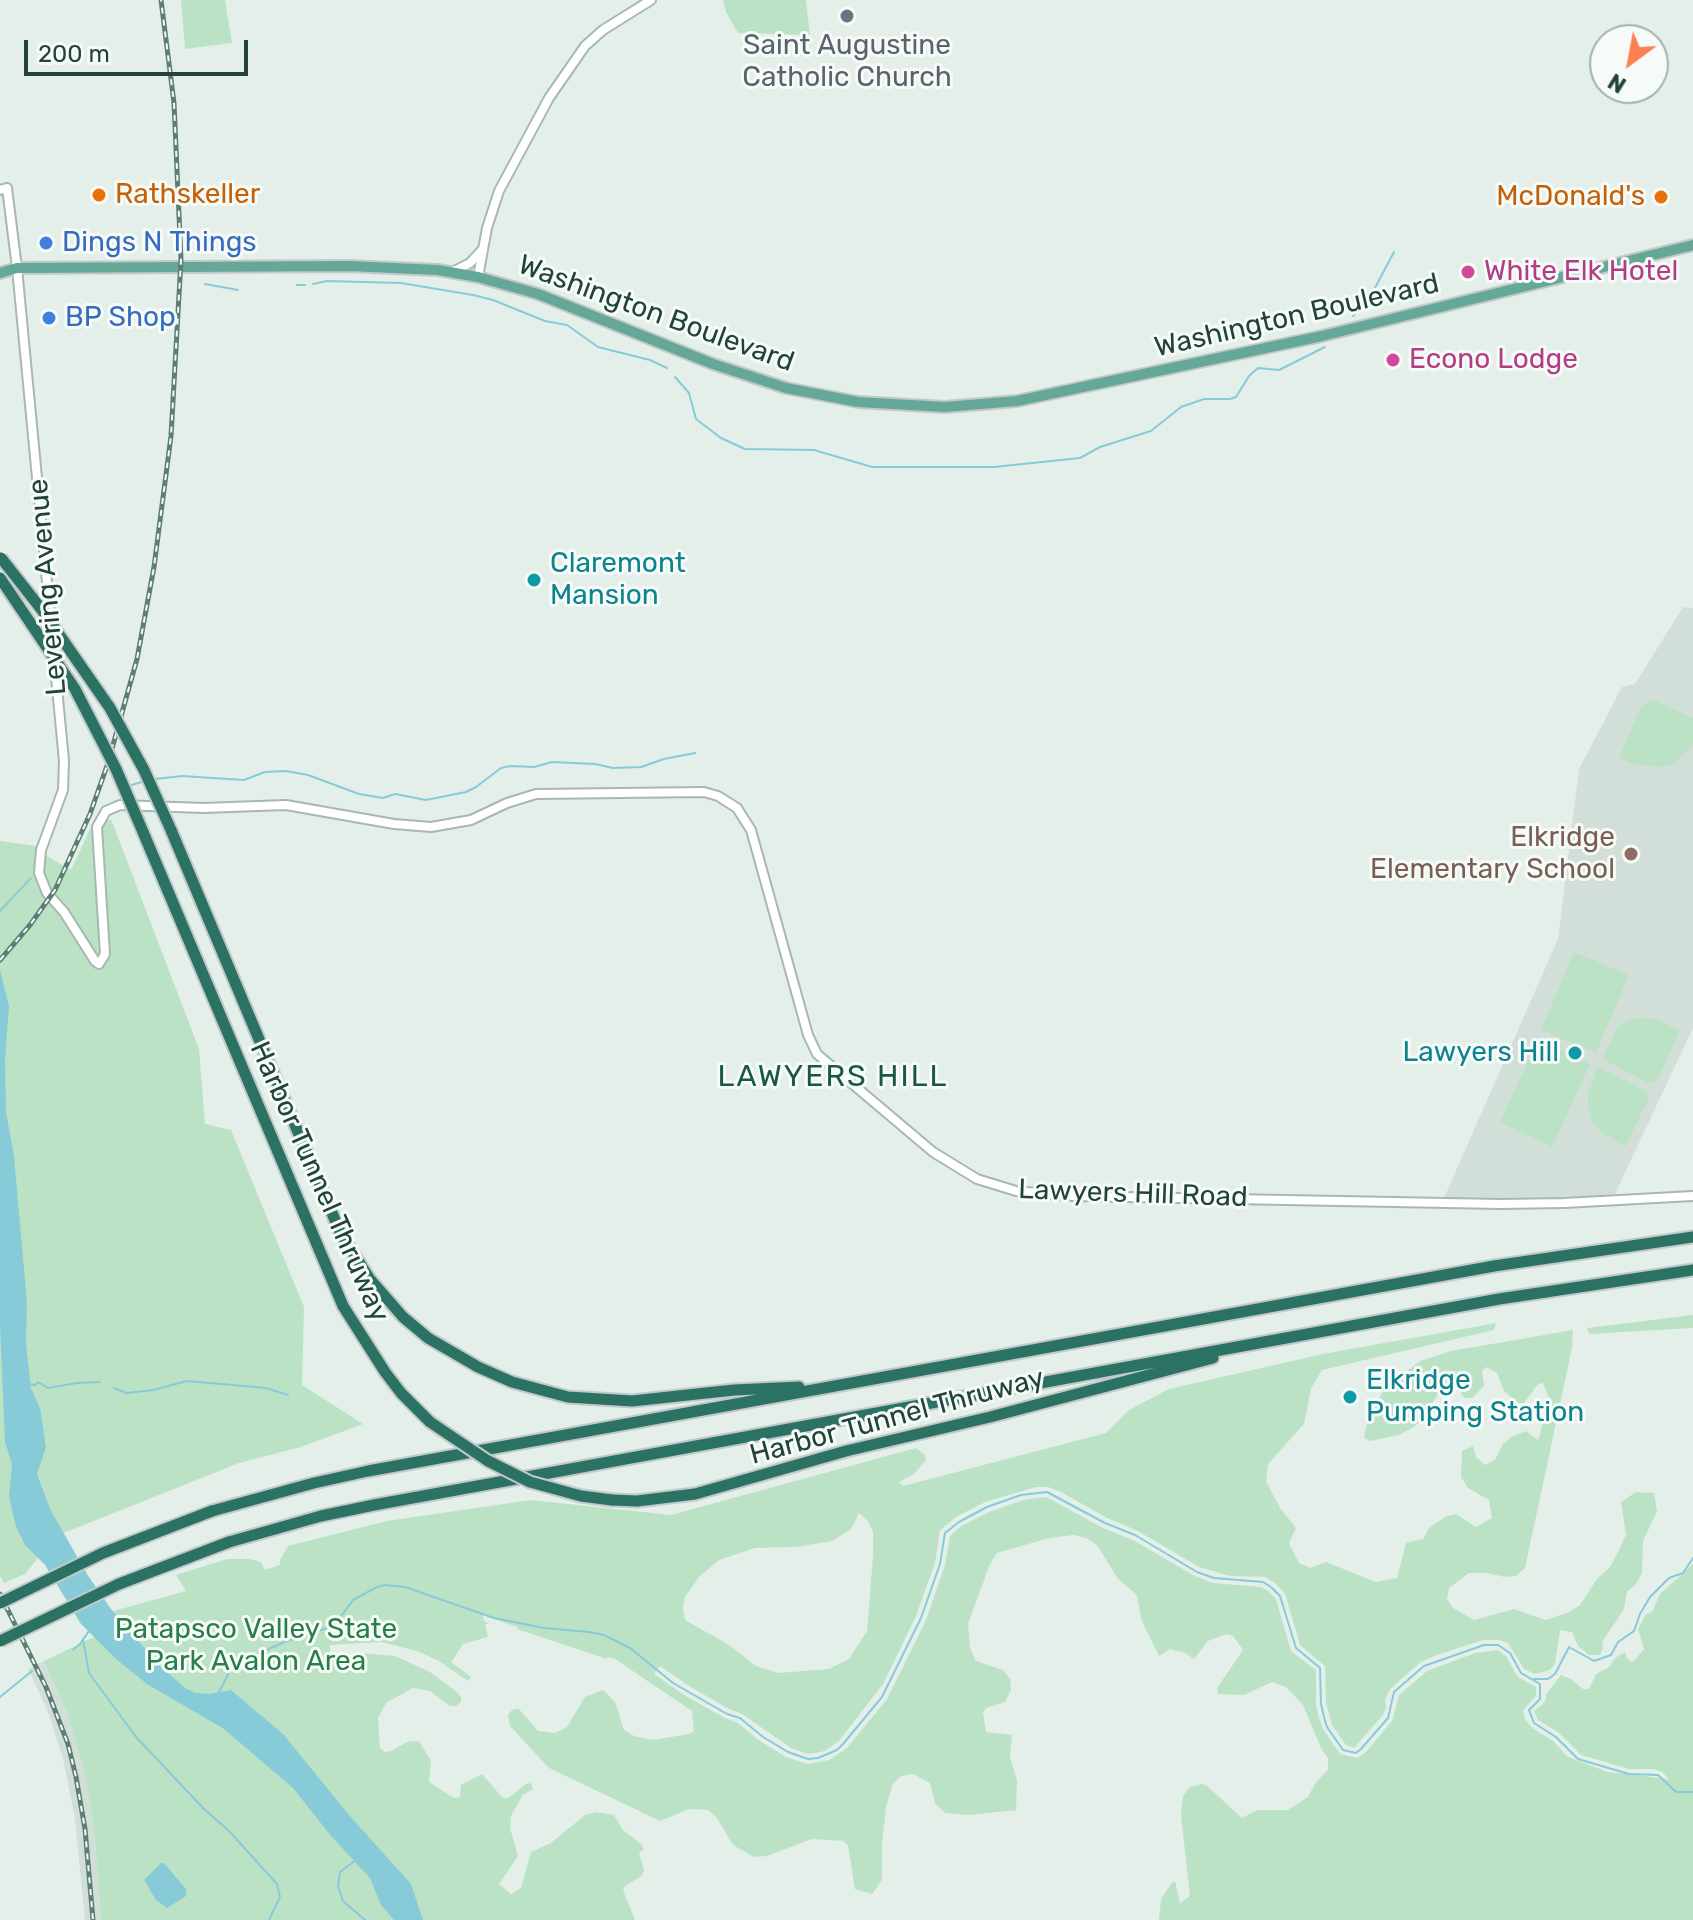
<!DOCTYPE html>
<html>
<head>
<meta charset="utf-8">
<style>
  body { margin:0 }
  #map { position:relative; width:1693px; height:1920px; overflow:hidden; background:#e4efea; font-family:Rubik,sans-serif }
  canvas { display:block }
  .north { position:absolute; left:1589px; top:24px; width:80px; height:80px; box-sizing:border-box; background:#f6fbf8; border:2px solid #a1b1ac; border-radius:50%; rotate:212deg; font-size:22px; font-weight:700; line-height:32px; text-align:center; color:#22433a }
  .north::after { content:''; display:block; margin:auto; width:28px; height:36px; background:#fd8054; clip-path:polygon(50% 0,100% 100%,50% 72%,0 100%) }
  .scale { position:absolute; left:24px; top:40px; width:224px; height:36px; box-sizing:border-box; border:4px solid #22433a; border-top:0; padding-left:10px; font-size:24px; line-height:28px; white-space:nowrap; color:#22433a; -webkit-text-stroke:6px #f6fbf8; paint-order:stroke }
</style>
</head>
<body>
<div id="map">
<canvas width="1693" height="1920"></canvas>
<div class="north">N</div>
<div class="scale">200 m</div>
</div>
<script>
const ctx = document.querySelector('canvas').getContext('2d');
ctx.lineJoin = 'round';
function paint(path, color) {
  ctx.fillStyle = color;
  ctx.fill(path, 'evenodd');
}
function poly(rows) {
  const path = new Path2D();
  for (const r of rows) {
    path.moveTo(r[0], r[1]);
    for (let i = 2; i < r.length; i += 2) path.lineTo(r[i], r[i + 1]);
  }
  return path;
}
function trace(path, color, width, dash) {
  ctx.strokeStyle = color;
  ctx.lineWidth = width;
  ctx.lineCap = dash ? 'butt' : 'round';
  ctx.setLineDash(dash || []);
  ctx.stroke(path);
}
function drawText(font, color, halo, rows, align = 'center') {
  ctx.font = font + ' Rubik,sans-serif';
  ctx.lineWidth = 6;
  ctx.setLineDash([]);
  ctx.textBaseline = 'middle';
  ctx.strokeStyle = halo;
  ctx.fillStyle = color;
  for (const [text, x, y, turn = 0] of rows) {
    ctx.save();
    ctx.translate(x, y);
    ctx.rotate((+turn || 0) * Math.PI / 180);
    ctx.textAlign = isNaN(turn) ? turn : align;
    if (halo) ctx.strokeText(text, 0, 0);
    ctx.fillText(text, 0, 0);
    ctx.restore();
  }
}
paint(poly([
  [1683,607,1693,608,1693,1028,1615,1194,1565,1198,1444,1198,1558,939,1579,769,1622,687,1635,684],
  [44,1661,68,1715,85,1776,94,1829,101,1920,85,1920,75,1819,63,1759,47,1709,28,1669]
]), '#d2dfd9');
paint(poly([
  [181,0,225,0,232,43,185,49],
  [723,0,806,0,810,35,738,33,726,12],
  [1652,699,1693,718,1693,745,1673,764,1661,767,1635,765,1619,758,1641,706],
  [111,819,199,1049,205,1124,231,1130,304,1307,302,1385,363,1424,301,1447,239,1463,56,1536,25,1574,4,1583,0,1576,0,841,37,846,47,856,71,870,91,827],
  [1574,952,1629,975,1596,1053,1541,1030],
  [1643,1017,1659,1020,1680,1031,1657,1081,1648,1083,1602,1059,1618,1027,1629,1020],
  [1538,1040,1590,1064,1552,1147,1500,1122],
  [1598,1067,1646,1091,1649,1098,1625,1147,1600,1131,1592,1121,1588,1108,1588,1093],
  [1693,1315,1693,1328,1589,1334,1587,1328],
  [1496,1323,1494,1330,1322,1370,1311,1389,1304,1424,1268,1464,1266,1481,1280,1508,1296,1528,1289,1543,1299,1563,1310,1568,1326,1562,1376,1582,1397,1578,1406,1543,1423,1539,1429,1528,1445,1517,1456,1514,1476,1527,1492,1518,1489,1500,1468,1488,1461,1477,1462,1451,1473,1446,1476,1457,1485,1465,1495,1460,1503,1444,1511,1437,1526,1431,1538,1440,1550,1400,1543,1383,1538,1384,1524,1403,1518,1403,1504,1391,1497,1373,1486,1367,1482,1371,1484,1386,1472,1398,1465,1398,1461,1394,1462,1381,1458,1377,1452,1378,1443,1385,1424,1418,1415,1426,1399,1435,1370,1441,1364,1438,1366,1426,1384,1389,1420,1361,1451,1351,1573,1330,1572,1348,1525,1568,1516,1576,1505,1577,1487,1573,1469,1573,1449,1588,1447,1599,1453,1608,1474,1620,1514,1609,1546,1620,1569,1612,1580,1605,1597,1579,1610,1567,1618,1552,1626,1535,1621,1502,1636,1492,1654,1493,1657,1511,1643,1541,1642,1573,1636,1584,1627,1592,1624,1609,1602,1642,1603,1648,1600,1655,1589,1655,1578,1646,1572,1632,1560,1630,1555,1664,1550,1670,1535,1674,1524,1669,1508,1643,1499,1640,1483,1640,1434,1656,1421,1662,1390,1689,1385,1700,1386,1708,1383,1715,1354,1748,1346,1745,1332,1725,1326,1703,1325,1666,1300,1645,1285,1594,1275,1583,1265,1577,1230,1576,1199,1567,1138,1531,1107,1518,1061,1492,1048,1487,1036,1487,985,1502,956,1517,940,1530,935,1563,916,1616,883,1684,839,1741,825,1751,808,1754,791,1748,742,1714,729,1709,689,1686,660,1666,654,1674,684,1695,725,1718,738,1723,760,1741,786,1757,808,1764,829,1760,847,1748,887,1699,926,1620,945,1565,950,1536,961,1526,989,1512,1023,1500,1046,1497,1103,1528,1133,1540,1195,1576,1213,1583,1261,1587,1268,1591,1276,1599,1291,1651,1316,1670,1316,1705,1319,1718,1323,1729,1340,1754,1357,1758,1365,1753,1392,1721,1399,1695,1427,1671,1475,1653,1497,1650,1506,1656,1518,1677,1536,1687,1536,1696,1523,1710,1525,1719,1531,1727,1553,1741,1568,1757,1608,1772,1669,1779,1662,1772,1653,1769,1629,1769,1581,1755,1559,1733,1538,1720,1534,1711,1545,1702,1547,1693,1561,1675,1571,1679,1583,1689,1589,1689,1596,1674,1609,1667,1615,1658,1625,1652,1628,1660,1633,1662,1644,1649,1638,1629,1646,1614,1652,1612,1660,1594,1693,1564,1693,1920,1159,1920,1161,1899,1171,1884,1175,1881,1180,1903,1190,1896,1181,1815,1183,1796,1190,1787,1202,1784,1207,1786,1242,1818,1257,1810,1288,1810,1308,1797,1316,1782,1328,1770,1328,1758,1321,1748,1303,1705,1286,1687,1272,1682,1244,1695,1218,1694,1217,1688,1243,1650,1233,1636,1227,1634,1208,1641,1194,1659,1185,1653,1170,1649,1159,1656,1141,1619,1137,1595,1118,1579,1097,1545,1086,1538,1074,1535,1049,1538,997,1553,990,1564,968,1624,970,1648,976,1661,1003,1670,1010,1679,1011,1690,1005,1702,986,1708,983,1713,986,1732,1012,1735,1010,1757,1017,1780,1016,1810,969,1815,945,1813,935,1803,930,1783,913,1774,901,1776,893,1784,886,1807,882,1845,882,1880,872,1894,855,1889,848,1845,843,1841,812,1839,767,1856,754,1857,733,1845,717,1818,708,1810,689,1809,660,1821,549,1768,510,1726,508,1715,512,1710,518,1708,538,1731,555,1733,567,1727,585,1697,603,1690,615,1702,624,1730,634,1736,653,1740,689,1734,694,1731,692,1711,615,1659,607,1657,607,1659,517,1629,517,1627,483,1615,484,1621,489,1623,485,1625,488,1637,463,1644,451,1662,471,1677,468,1681,439,1661,417,1651,381,1642,330,1645,330,1660,360,1653,395,1656,430,1672,457,1692,461,1697,461,1702,456,1706,450,1706,430,1691,413,1688,386,1703,378,1718,380,1748,385,1752,391,1751,407,1742,419,1741,431,1761,429,1782,454,1798,460,1797,461,1785,482,1774,502,1797,507,1799,526,1784,531,1783,533,1789,523,1795,511,1816,510,1828,518,1856,499,1884,511,1894,521,1888,531,1852,551,1843,585,1815,596,1812,614,1815,623,1830,641,1844,644,1849,639,1853,644,1870,642,1876,625,1886,623,1890,635,1920,101,1920,94,1829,85,1776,68,1715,44,1661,94,1637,106,1613,186,1591,176,1575,227,1559,249,1559,261,1562,265,1570,280,1565,280,1560,288,1546,387,1521,531,1500,671,1515,916,1448,925,1455,926,1460,914,1474,899,1482,903,1486,1106,1433,1129,1410,1169,1389,1323,1354],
  [859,1513,868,1521,873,1532,873,1556,867,1631,849,1659,829,1669,778,1673,756,1666,729,1645,685,1620,683,1608,685,1597,699,1577,719,1560,755,1548,796,1547,832,1541,851,1529]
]), '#bce2c6');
paint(poly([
  [0,970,9,1006,5,1060,6,1112,14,1156,27,1303,26,1344,31,1388,40,1408,46,1447,37,1474,50,1509,87,1574,111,1609,159,1665,185,1688,196,1693,210,1694,231,1690,283,1734,350,1816,411,1884,423,1920,394,1920,381,1905,370,1878,331,1836,293,1788,224,1729,147,1684,116,1659,81,1624,45,1565,25,1545,16,1527,9,1497,12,1465,5,1442,0,1324],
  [161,1863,164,1863,186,1889,186,1896,167,1908,156,1900,144,1880]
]), '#88cbd8');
trace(poly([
  [205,284,238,290],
  [313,284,327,281,401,283,473,295,493,300,545,321,567,325,598,347,650,360,667,368],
  [297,285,305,285],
  [1353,316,1369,299,1394,252],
  [675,377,689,393,696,419,721,438,745,449,814,450,872,467,994,467,1080,458,1100,447,1151,431,1181,407,1204,399,1230,399,1236,397,1249,376,1258,368,1279,370,1325,347],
  [155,779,182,776,244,780,265,772,286,771,308,775,359,794,383,798,395,794,426,800,466,792,476,787,501,768,510,766,534,767,552,762,595,764,613,768,641,767,664,759,695,753],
  [128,786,145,781],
  [0,911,31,878],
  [30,1384,35,1385,38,1382,48,1388,77,1383,100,1382],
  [114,1388,126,1393,153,1390,187,1381,266,1388,288,1395],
  [83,1639,89,1673,136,1737,204,1809,229,1831,277,1884,280,1897,269,1920],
  [73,1650,80,1644,89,1631],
  [238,1663,284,1642,334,1626,353,1600,377,1587,385,1585,405,1587,494,1618,544,1628,589,1632,604,1635,630,1648,673,1683,727,1714,740,1718,763,1737,788,1752,808,1759,818,1758,837,1750,843,1744,882,1697,921,1618,940,1564,945,1533,959,1522,987,1507,1021,1495,1047,1492,1105,1523,1135,1535,1197,1572,1214,1578,1263,1582,1271,1587,1280,1596,1296,1648,1320,1668,1321,1704,1324,1717,1327,1727,1343,1750,1356,1753,1361,1749,1388,1718,1394,1692,1424,1666,1484,1645,1498,1645,1510,1653,1521,1673,1540,1684,1540,1699,1529,1710,1534,1723,1556,1737,1578,1759,1629,1774,1658,1775,1676,1792,1693,1792],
  [1534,1679,1548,1679,1555,1674,1569,1647,1594,1661,1611,1655,1618,1642,1634,1631,1640,1614,1650,1597,1669,1578,1683,1573,1693,1558],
  [218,1694,232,1667],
  [0,1697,32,1671],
  [356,1860,340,1872,338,1886,343,1901,365,1920]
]), '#88cbd8', 2);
const minor = poly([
  [0,190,7,188,17,268,64,761,63,790,41,850,39,873,47,893,64,912,95,961,99,964,105,954,97,827,106,811,120,805,203,808,286,805,394,824,431,827,471,820,507,803,536,794,704,792,718,796,737,808,751,830,808,1035,817,1054,933,1152,977,1179,1016,1191,1072,1196,1500,1204,1564,1203,1693,1196],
  [452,272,470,263,482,250],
  [478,277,487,228,499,191,549,98,585,46,603,30,651,0]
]);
const major = poly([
  [0,273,17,268,349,266,438,270,478,277,538,294,713,364,786,388,858,402,945,407,1017,401,1322,336,1693,245]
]);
const highway = poly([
  [171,830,340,1232,369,1278,403,1317,428,1338,478,1367,512,1382,568,1397,632,1401,734,1390,799,1387],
  [143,832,343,1306,385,1372,401,1393,430,1422],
  [612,1500,637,1501,695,1494,846,1451,990,1417,1213,1358],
  [212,1511,314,1483,368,1471,1494,1266,1693,1237],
  [229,1542,321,1516,374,1505,1499,1299,1693,1270]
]);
trace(minor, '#a6b8b2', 12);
trace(major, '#c1cac8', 14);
trace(highway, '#c1cac8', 15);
trace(minor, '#fff', 8);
trace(major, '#65a898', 10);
trace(highway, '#2b7264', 11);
const rail = poly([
  [0,960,30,925,55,890,90,814,108,763,137,659,154,567,171,436,181,260,174,103,161,0],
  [0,1594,46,1687,68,1744,76,1777,85,1829,93,1920]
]);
trace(rail, '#5c7e75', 5);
trace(rail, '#f6fbf8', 2, [6]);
const highwayBridge = poly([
  [1,558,42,610,110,708,144,770,171,830],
  [0,578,75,689,116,769,143,832],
  [430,1422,488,1461,530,1482,581,1496,612,1500],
  [0,1603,103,1553,212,1511],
  [0,1641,119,1584,229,1542]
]);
trace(highwayBridge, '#c1cac8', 15, []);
trace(highwayBridge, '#2b7264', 11);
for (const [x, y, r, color] of [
  [847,16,8,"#6b7280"],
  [99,195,8,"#e8710a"],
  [1661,197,8,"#e8710a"],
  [46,243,8,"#3f7fe0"],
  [1468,272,8,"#d1479c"],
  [49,318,8,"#3f7fe0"],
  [1393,360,8,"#d1479c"],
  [534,580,8,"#0f9aa8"],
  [1631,854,8,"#8d6e63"],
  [1575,1053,8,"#0f9aa8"],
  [1350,1397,8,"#0f9aa8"]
]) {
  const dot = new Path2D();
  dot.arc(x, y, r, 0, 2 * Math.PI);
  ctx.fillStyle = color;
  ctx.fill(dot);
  trace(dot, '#f6fbf8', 3);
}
drawText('28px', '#5b616d', '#f6fbf8', [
  ["Saint Augustine",847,46],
  ["Catholic Church",847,78]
]);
drawText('28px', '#c56008', '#f6fbf8', [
  ["Rathskeller",115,195],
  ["McDonald's",1645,197,"right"]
], 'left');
drawText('28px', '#366cbe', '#f6fbf8', [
  ["Dings N Things",62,243],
  ["BP Shop",65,318]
], 'left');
drawText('28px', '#b23c85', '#f6fbf8', [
  ["White Elk Hotel",1484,272],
  ["Econo Lodge",1409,360]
], 'left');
drawText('28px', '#22433a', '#f6fbf8', [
  ["Washington Boulevard",656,314,20],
  ["Washington Boulevard",1297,316,-13],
  ["Levering Avenue",48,587,-95],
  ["Harbor Tunnel Thruway",319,1182,66],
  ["Lawyers Hill Road",1133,1194,2],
  ["Harbor Tunnel Thruway",897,1417,-15]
]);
drawText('28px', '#0d838f', '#f6fbf8', [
  ["Claremont",550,564],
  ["Mansion",550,596],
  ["Lawyers Hill",1559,1053,"right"],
  ["Elkridge",1366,1381],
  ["Pumping Station",1366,1413]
], 'left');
drawText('28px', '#785e54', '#f6fbf8', [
  ["Elkridge",1615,838],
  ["Elementary School",1615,870]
], 'right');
drawText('28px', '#287e4a', '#f6fbf8', [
  ["Patapsco Valley State",256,1630],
  ["Park Avalon Area",256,1662]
]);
ctx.letterSpacing = '2px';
drawText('30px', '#1b5749', '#f6fbf8', [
  ["LAWYERS HILL",833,1077]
]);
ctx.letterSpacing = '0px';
</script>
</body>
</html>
